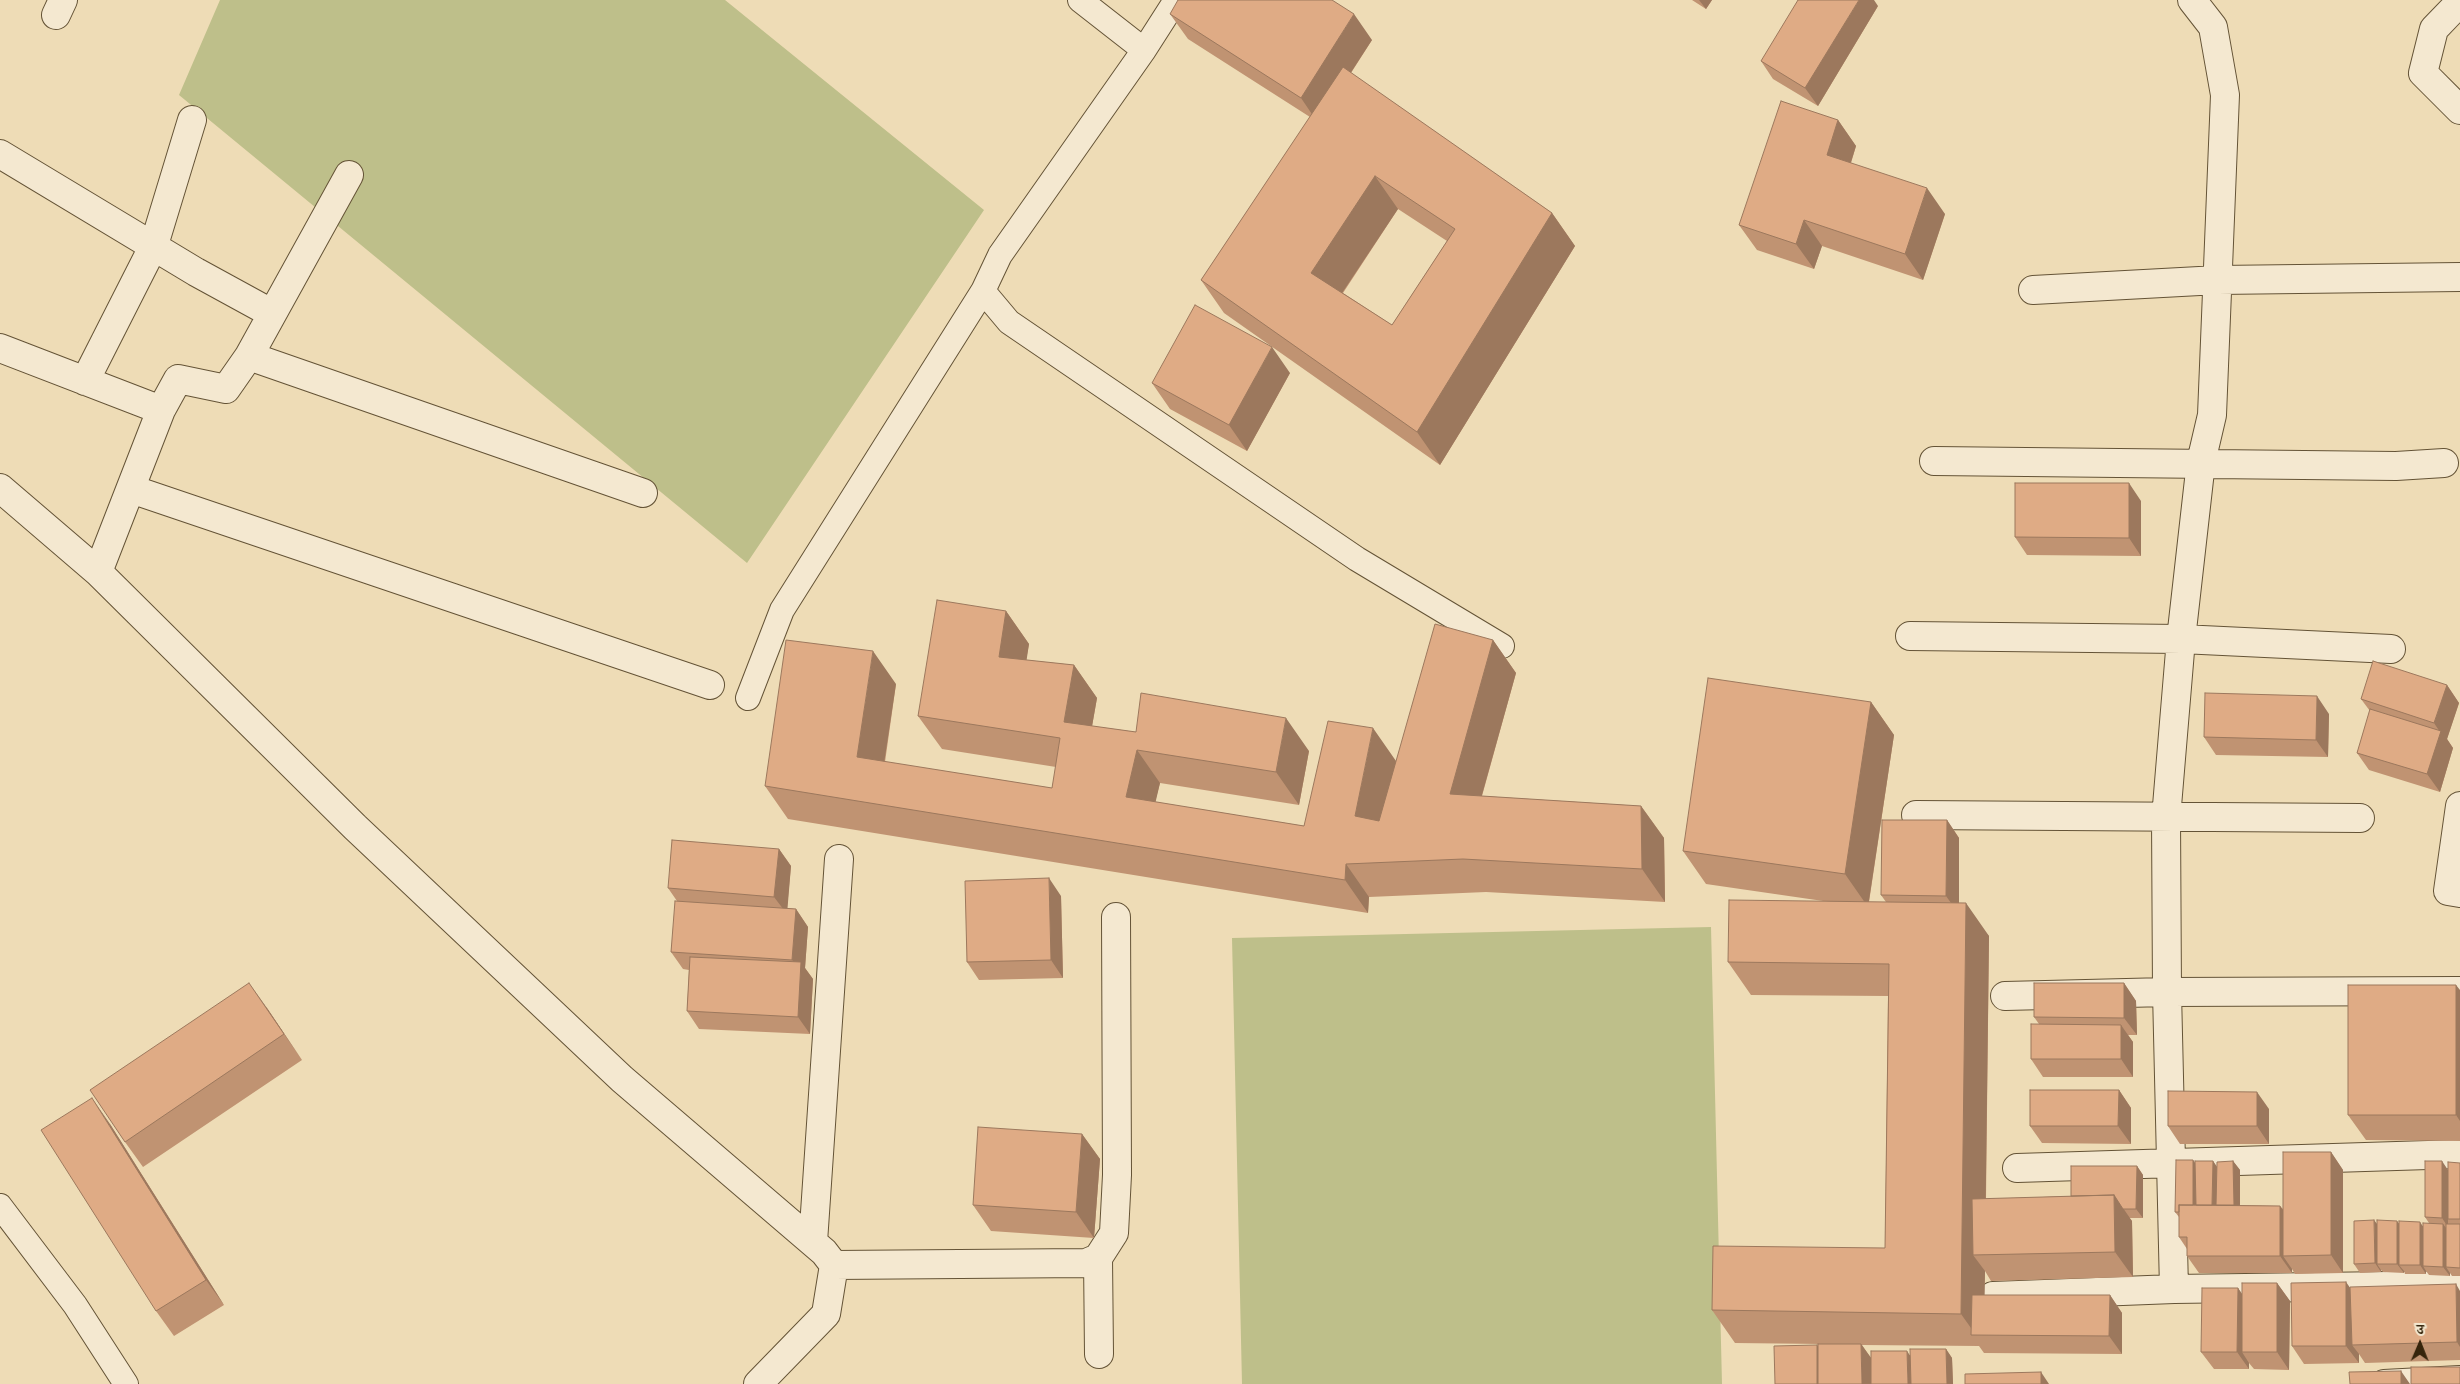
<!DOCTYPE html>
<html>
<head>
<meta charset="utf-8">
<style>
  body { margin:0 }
  #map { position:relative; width:2460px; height:1384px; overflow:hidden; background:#eedcb6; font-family:"Gentium Book Plus","Noto Serif Devanagari",serif }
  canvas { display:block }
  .north { position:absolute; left:2395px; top:1319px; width:50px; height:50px; -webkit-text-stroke:4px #f4e8d0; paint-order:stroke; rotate:1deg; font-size:14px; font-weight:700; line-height:20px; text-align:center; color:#36250c }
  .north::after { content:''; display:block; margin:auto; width:18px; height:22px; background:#36250c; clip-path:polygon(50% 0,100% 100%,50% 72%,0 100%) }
</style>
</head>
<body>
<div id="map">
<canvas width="2460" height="1384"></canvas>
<div class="north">उ</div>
</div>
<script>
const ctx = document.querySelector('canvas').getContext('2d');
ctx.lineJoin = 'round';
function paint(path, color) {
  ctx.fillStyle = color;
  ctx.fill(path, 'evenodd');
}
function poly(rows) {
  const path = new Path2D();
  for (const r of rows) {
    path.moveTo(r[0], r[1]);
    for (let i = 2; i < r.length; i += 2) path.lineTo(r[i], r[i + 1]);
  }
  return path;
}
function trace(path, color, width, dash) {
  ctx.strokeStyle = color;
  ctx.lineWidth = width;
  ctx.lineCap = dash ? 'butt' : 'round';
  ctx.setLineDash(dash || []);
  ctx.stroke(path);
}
paint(poly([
  [220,0,725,0,984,210,747,563,179,95],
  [1711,927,1722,1384,1242,1384,1232,938]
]), '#bebf8a');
const service = poly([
  [1080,0,1144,50],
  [1176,0,1144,50,1000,255,983,291,1009,322,1357,559,1502,646],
  [748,698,782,610,983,291],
  [0,1206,75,1305,126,1384]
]);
const minor = poly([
  [2460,2,2434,29,2423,73,2460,110],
  [56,15,63,0],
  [0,154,196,272,271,313],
  [2033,290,2218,280,2460,277],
  [0,348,161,410],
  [249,356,643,493],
  [85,381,154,245,192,120],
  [1934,461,2396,466,2444,463],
  [0,488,98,572,355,827,622,1079,824,1252,834,1265,826,1314,758,1384],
  [131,489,710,685],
  [98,572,161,410,178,379,226,389,249,356,349,175],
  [1910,636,2181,639,2391,649],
  [2460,806,2448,891,2460,893],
  [1916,815,2360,818],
  [2005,996,2167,992,2460,991],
  [2017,1168,2460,1154],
  [813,1242,839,859],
  [1098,1258,1099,1354],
  [834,1265,1086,1263,1098,1258,1114,1233,1117,1175,1116,917],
  [2174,1289,2167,992,2166,818,2181,639,2201,462,2212,415,2225,95,2213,27,2192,0],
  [1993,1296,2174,1289,2460,1285],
  [2384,1384,2460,1380]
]);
trace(service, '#645336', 26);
trace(minor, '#645336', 30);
trace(service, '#f4e8d0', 24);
trace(minor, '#f4e8d0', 28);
paint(poly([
  [1692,0,1712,0,1706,9],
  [1878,6,1818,106,1773,79,1761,61],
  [1170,14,1372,40,1351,73,1552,213,1575,246,1440,465,1224,313,1201,280,1310,117,1188,39],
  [1398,209,1447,241,1392,325,1343,293],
  [1838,120,1856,146,1851,163,1945,214,1923,280,1822,246,1814,269,1757,250,1739,225],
  [1290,373,1247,451,1170,409,1152,383],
  [2141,501,2141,556,2027,555,2015,537],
  [1006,611,1029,644,1026,660,1074,665,1097,698,1092,726,1136,732,1309,751,1299,805,1160,783,1155,802,1304,826,1396,761,1493,640,1516,673,1482,796,1641,806,1664,838,1665,902,1486,892,1369,897,1368,913,788,819,765,786,896,684,885,762,1052,788,1056,767,942,749,918,716],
  [2447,685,2459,703,2447,739,2453,748,2440,792,2369,770,2357,753,2370,711,2361,699],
  [1871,702,1894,735,1869,902,1886,902,1881,895,1947,820,1959,838,1959,903,1989,936,1986,1199,2071,1196,2137,1166,2143,1175,2143,1218,2129,1218,2132,1221,2133,1277,1991,1281,1985,1271,1984,1295,2110,1295,2122,1313,2122,1354,1984,1353,1979,1346,1862,1345,1871,1358,1910,1355,1946,1349,1952,1358,1953,1384,1818,1347,1821,1344,1735,1343,1712,1310,1885,1248,1888,996,1751,995,1728,962,1830,902,1706,884,1683,851],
  [2329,714,2328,757,2216,755,2204,737],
  [779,849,791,866,787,908,796,909,808,927,805,968,813,979,810,1034,699,1029,687,1011,689,970,683,969,671,952,677,901,668,888],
  [1061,896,1063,978,979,980,967,962],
  [2124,983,2136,1001,2137,1035,2128,1035,2133,1042,2133,1077,2043,1077,2031,1059,2039,1024,2034,1017],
  [2460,990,2460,1141,2366,1140,2348,1115],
  [267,1008,302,1060,143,1167,125,1142],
  [2119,1090,2131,1108,2131,1144,2042,1143,2030,1126],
  [2269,1109,2269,1144,2180,1144,2168,1126],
  [110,1124,224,1305,174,1336,156,1311],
  [1082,1134,1100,1159,1094,1238,991,1231,973,1205],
  [2331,1152,2343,1170,2343,1273,2295,1274,2292,1269,2292,1273,2199,1273,2187,1256,2187,1249,2179,1237,2179,1217,2175,1212,2193,1160,2195,1163,2213,1161,2217,1167,2233,1161,2240,1170,2240,1205,2280,1206,2283,1209],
  [2460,1163,2460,1276,2452,1276,2450,1273,2450,1276,2429,1275,2426,1271,2426,1274,2405,1274,2404,1271,2404,1273,2383,1272,2381,1270,2381,1272,2360,1273,2354,1264,2399,1223,2423,1226,2429,1223,2425,1217,2448,1169],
  [2277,1283,2290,1301,2289,1370,2254,1369,2249,1363,2249,1369,2214,1369,2201,1352,2238,1288,2242,1294],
  [2350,1288,2460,1291,2460,1360,2365,1363,2359,1354,2359,1363,2304,1364,2292,1346]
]), '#c09372');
paint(poly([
  [1699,0,1712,0,1706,9],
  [1859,0,1874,0,1878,6,1818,106,1805,88],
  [1354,14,1372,40,1318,123,1301,98],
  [1838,120,1856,146,1845,181,1827,155],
  [1375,176,1398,209,1334,305,1311,273],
  [1927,188,1945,214,1923,280,1905,254],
  [1552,213,1575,246,1440,465,1417,432],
  [1804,220,1822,246,1814,269,1796,244],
  [1272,347,1290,373,1247,451,1229,425],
  [2129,483,2141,501,2141,556,2129,538],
  [1006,611,1029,644,1022,690,999,657],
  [1493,640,1516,673,1473,827,1450,794],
  [873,651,896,684,880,790,857,757],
  [1074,665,1097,698,1087,755,1064,722],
  [2447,685,2459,703,2447,739,2453,748,2440,792,2427,774,2440,732,2434,723],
  [2317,696,2329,714,2328,757,2316,740],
  [1871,702,1894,735,1868,907,1845,874],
  [1286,718,1309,751,1299,805,1276,772],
  [1373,728,1396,761,1378,848,1355,816],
  [1137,750,1160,783,1149,830,1126,797],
  [1641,806,1664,838,1665,902,1642,869],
  [1947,820,1959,838,1959,914,1946,896],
  [779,849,791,866,787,914,774,897],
  [1346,864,1369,897,1368,913,1345,880],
  [1049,878,1061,896,1063,978,1051,960],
  [1966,903,1989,936,1985,1255,1973,1255,1985,1271,1984,1335,1976,1335,1961,1314],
  [796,909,808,927,805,968,813,979,810,1034,798,1017,800,971,792,960],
  [249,983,267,1008,302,1060,284,1034],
  [2124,983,2136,1001,2137,1035,2124,1018],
  [2456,985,2460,990,2460,1121,2456,1115],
  [2121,1025,2133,1042,2133,1077,2121,1059],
  [2119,1090,2131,1108,2131,1144,2118,1126],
  [2257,1092,2269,1109,2269,1144,2257,1126],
  [92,1098,110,1124,224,1305,206,1280],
  [1082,1134,1100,1159,1094,1238,1076,1212],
  [2331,1152,2343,1170,2343,1273,2331,1255],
  [2193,1160,2199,1169,2199,1212,2193,1212],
  [2213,1161,2219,1170,2219,1211,2212,1211],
  [2233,1161,2240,1170,2240,1220,2234,1211],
  [2442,1161,2448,1170,2448,1227,2442,1218],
  [2137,1166,2143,1175,2143,1218,2136,1209],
  [2114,1195,2132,1221,2133,1277,2115,1252],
  [2280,1206,2293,1223,2283,1256,2292,1269,2292,1273,2280,1256],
  [2374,1220,2381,1229,2377,1264,2381,1270,2381,1272,2375,1263],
  [2397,1221,2404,1230,2399,1265,2404,1271,2404,1273,2397,1264],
  [2420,1222,2426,1231,2423,1266,2426,1271,2426,1274,2420,1265],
  [2443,1224,2450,1233,2446,1267,2450,1273,2450,1276,2443,1267],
  [2346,1282,2358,1299,2352,1345,2359,1354,2359,1363,2346,1346],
  [2277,1283,2290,1301,2289,1370,2277,1352],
  [2456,1284,2460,1291,2460,1347,2457,1342],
  [2238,1288,2250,1306,2242,1352,2249,1363,2249,1369,2237,1352],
  [2110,1295,2122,1313,2122,1354,2109,1336],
  [1861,1344,1874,1362,1874,1384,1862,1384],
  [1817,1345,1829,1363,1829,1384,1817,1384],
  [1946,1349,1952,1358,1953,1384,1947,1384],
  [1907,1351,1913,1360,1914,1384,1908,1384],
  [2401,1371,2410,1384,2401,1384],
  [2041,1372,2049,1384,2041,1384]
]), '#9c785d');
const building = poly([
  [1178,0,1332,0,1354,14,1301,98,1170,14,1178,0],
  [1798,0,1859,0,1805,88,1761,61,1798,0],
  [1343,67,1552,213,1417,432,1201,280,1343,67],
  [1375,176,1455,229,1392,325,1311,273,1375,176],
  [1781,101,1838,120,1827,155,1927,188,1905,254,1804,220,1796,244,1739,225,1781,101],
  [1195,305,1272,347,1229,425,1152,383,1195,305],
  [2015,483,2129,483,2129,538,2015,537,2015,483],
  [937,600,1006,611,999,657,1074,665,1064,722,1136,732,1141,693,1286,718,1276,772,1137,750,1126,797,1304,826,1328,721,1373,728,1355,816,1379,821,1435,624,1493,640,1450,794,1641,806,1642,869,1463,859,1346,864,1345,880,765,786,786,640,873,651,857,757,1052,788,1060,738,918,716,937,600],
  [2373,661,2447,685,2434,723,2361,699,2373,661],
  [1708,678,1871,702,1845,874,1683,851,1708,678],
  [2205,693,2317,696,2316,740,2204,737,2205,693],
  [2370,709,2441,731,2427,774,2357,753,2370,709],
  [1882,820,1947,820,1946,896,1881,895,1882,820],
  [672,840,779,849,774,897,668,888,672,840],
  [1049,878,1051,960,967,962,965,881,1049,878],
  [1729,900,1966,903,1961,1314,1712,1310,1713,1246,1885,1248,1889,964,1728,962,1729,900],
  [675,901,796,909,792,960,671,952,675,901],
  [690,957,801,962,798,1017,687,1011,690,957],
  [249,983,284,1034,125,1142,90,1090,249,983],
  [2034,983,2124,983,2124,1018,2034,1017,2034,983],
  [2348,985,2456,985,2456,1115,2348,1115,2348,985],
  [2031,1024,2121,1025,2121,1059,2031,1059,2031,1024],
  [2030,1090,2119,1090,2118,1126,2030,1126,2030,1090],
  [2168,1091,2257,1092,2257,1126,2168,1126,2168,1091],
  [92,1098,206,1280,156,1311,41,1130,92,1098],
  [978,1127,1082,1134,1076,1212,973,1205,978,1127],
  [2283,1152,2331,1152,2331,1255,2283,1256,2283,1152],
  [2176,1160,2193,1160,2193,1205,2179,1205,2179,1212,2175,1212,2176,1160],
  [2195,1161,2213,1161,2212,1205,2196,1205,2195,1161],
  [2233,1161,2234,1205,2216,1205,2217,1162,2233,1161],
  [2425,1161,2442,1161,2442,1218,2425,1217,2425,1161],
  [2448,1162,2460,1163,2460,1219,2448,1219,2448,1162],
  [2071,1166,2137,1166,2136,1209,2123,1209,2114,1195,2071,1196,2071,1166],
  [2114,1195,2115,1252,1973,1255,1972,1199,2114,1195],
  [2179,1205,2280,1206,2280,1256,2187,1256,2187,1237,2179,1237,2179,1205],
  [2374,1220,2375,1263,2354,1264,2354,1221,2374,1220],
  [2377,1220,2397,1221,2397,1264,2377,1264,2377,1220],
  [2399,1221,2420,1222,2420,1265,2399,1265,2399,1221],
  [2423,1223,2443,1224,2443,1267,2423,1266,2423,1223],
  [2446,1224,2460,1224,2460,1268,2446,1267,2446,1224],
  [2346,1282,2346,1346,2292,1346,2291,1283,2346,1282],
  [2242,1283,2277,1283,2277,1352,2242,1352,2242,1283],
  [2456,1284,2457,1342,2352,1345,2350,1287,2456,1284],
  [2202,1288,2238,1288,2237,1352,2201,1352,2202,1288],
  [1972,1295,2110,1295,2109,1336,1971,1335,1972,1295],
  [1818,1344,1861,1344,1862,1384,1818,1384,1818,1344],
  [1817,1345,1817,1384,1775,1384,1774,1346,1817,1345],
  [1910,1349,1946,1349,1947,1384,1911,1384,1910,1349],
  [1871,1351,1907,1351,1908,1384,1871,1384,1871,1351],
  [2411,1367,2460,1367,2460,1384,2411,1384,2411,1367],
  [2401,1371,2401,1384,2350,1384,2349,1372,2401,1371],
  [2041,1372,2041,1384,1965,1384,1965,1374,2041,1372]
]);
paint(building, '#dfab85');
trace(building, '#9c785d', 1);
</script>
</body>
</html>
